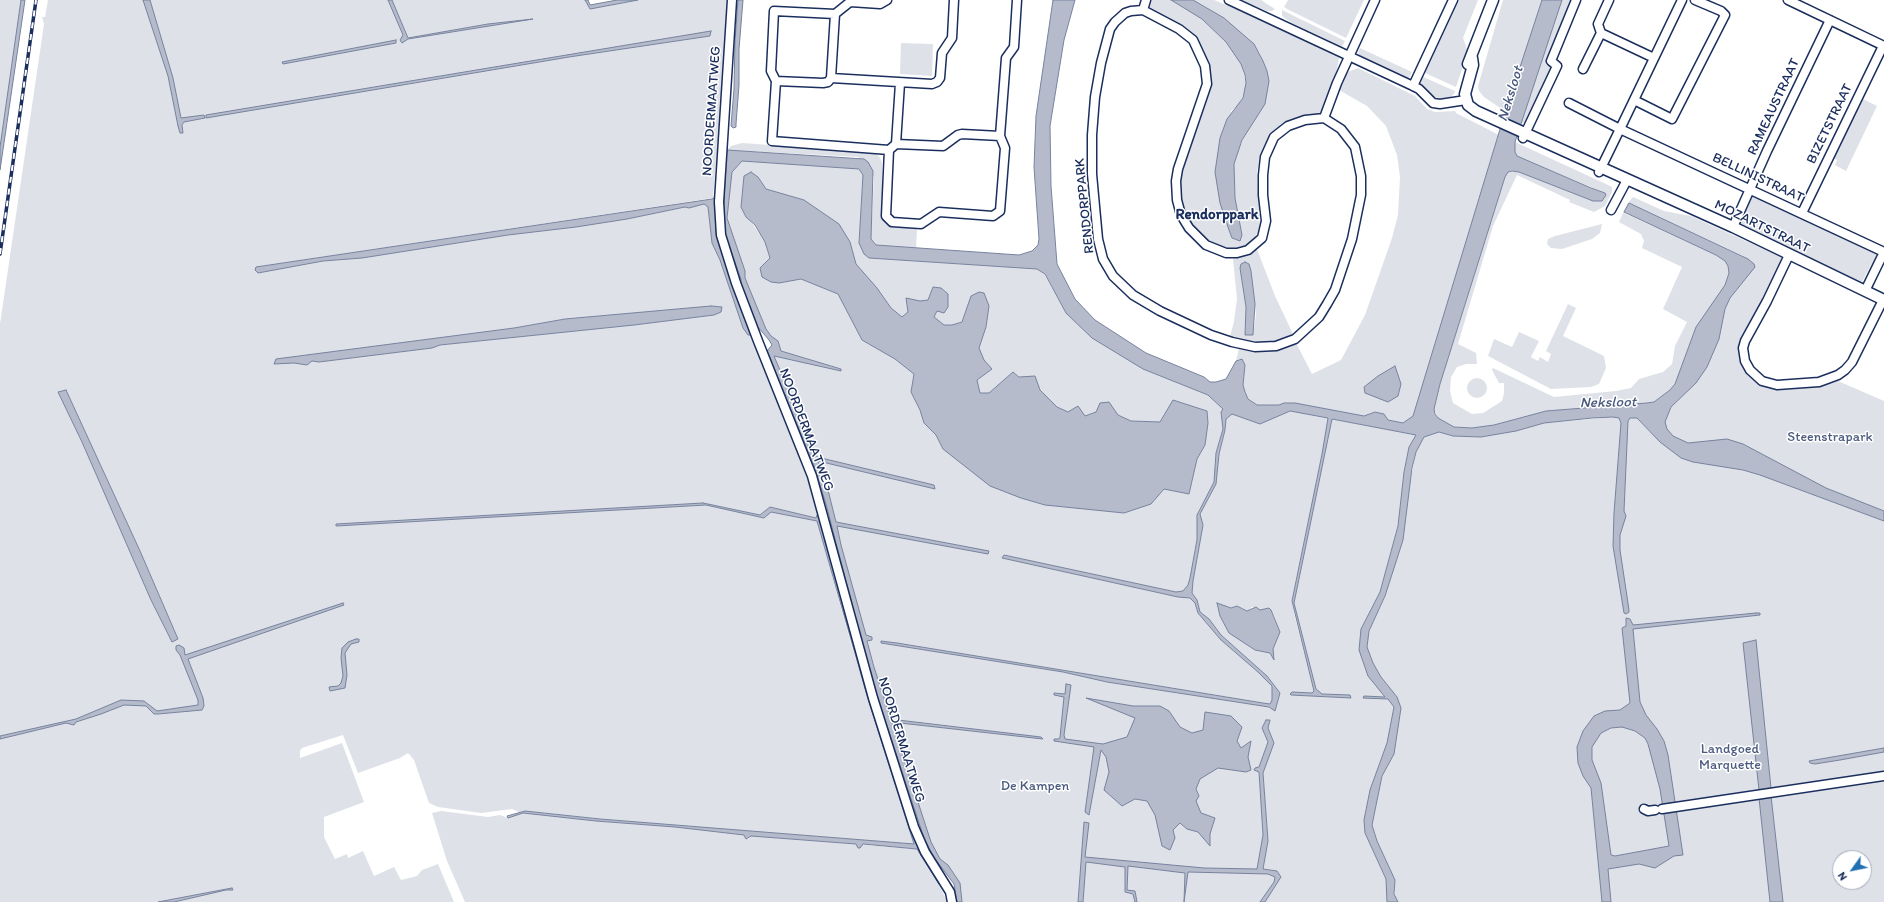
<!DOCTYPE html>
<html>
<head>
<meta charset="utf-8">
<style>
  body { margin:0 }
  #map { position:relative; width:1884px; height:902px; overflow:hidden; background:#fff; font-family:Itim,sans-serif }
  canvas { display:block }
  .north { position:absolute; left:1832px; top:850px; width:40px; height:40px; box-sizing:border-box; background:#fff; border:1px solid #a4acbf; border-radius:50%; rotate:237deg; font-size:11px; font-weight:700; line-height:16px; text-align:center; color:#1b2f5e }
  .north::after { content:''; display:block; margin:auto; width:14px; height:18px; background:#1f6fb2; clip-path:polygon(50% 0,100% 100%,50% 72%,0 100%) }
</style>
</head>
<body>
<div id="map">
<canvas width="1884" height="902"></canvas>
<div class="north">N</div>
</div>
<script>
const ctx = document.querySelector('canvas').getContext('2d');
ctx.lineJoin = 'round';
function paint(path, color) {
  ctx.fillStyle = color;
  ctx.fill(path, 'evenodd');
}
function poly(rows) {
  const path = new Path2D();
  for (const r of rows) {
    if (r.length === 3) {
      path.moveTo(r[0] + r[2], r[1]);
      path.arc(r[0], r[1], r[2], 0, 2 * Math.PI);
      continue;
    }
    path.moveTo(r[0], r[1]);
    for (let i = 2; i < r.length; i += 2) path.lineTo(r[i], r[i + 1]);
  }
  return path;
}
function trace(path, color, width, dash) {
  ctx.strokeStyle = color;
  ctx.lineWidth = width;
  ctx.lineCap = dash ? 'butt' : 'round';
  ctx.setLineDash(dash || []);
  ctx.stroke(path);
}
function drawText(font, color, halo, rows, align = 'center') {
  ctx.font = font + ' Itim,sans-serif';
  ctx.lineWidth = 3;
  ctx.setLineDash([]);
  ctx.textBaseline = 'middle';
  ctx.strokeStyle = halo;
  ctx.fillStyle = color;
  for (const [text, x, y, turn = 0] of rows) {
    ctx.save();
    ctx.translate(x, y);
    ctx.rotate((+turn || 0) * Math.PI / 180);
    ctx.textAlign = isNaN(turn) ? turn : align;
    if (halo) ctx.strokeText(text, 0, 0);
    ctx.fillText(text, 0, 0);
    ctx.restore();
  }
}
paint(poly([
  [0,0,21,0,0,147],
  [48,0,143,0,168,76,181,133,184,121,205,118,204,115,181,119,173,78,150,0,388,0,403,35,401,40,402,42,408,39,516,21,488,24,408,38,392,0,585,0,590,9,638,0,727,0,721,108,713,198,256,267,258,273,323,261,362,258,508,235,627,219,685,207,689,208,699,204,704,204,708,207,712,243,720,260,743,328,750,335,796,446,809,484,818,515,817,518,770,507,760,515,703,503,336,526,706,505,764,518,770,512,817,521,851,644,914,844,600,819,538,812,519,812,512,809,481,813,438,807,429,803,414,760,408,753,400,758,358,773,343,735,302,748,300,751,300,758,342,743,364,802,324,817,324,837,335,859,347,854,348,858,363,851,374,876,394,867,401,880,417,876,422,870,438,864,454,902,174,902,226,890,233,890,232,888,158,902,0,902,0,324,44,24,42,17,45,17],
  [711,32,710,36,569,57,206,117,206,115],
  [720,306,714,315,634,325,440,345,432,348,319,362,312,361,307,365,294,363,302,356,514,328,565,319],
  [66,390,140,551,178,639,172,641,151,600,82,442,58,392],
  [1149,0,1171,0,1202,19,1226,42,1241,64,1246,83,1245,91,1240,104,1231,111,1229,230,1232,238,1236,240,1242,235,1235,198,1234,164,1237,153,1269,81,1267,71,1259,52,1206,7,1193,0,1214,0,1274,25,1339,58,1337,69,1323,110,1319,115,1296,119,1288,122,1274,134,1260,155,1257,172,1260,228,1251,244,1241,250,1228,250,1203,241,1185,216,1179,199,1180,178,1208,92,1210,73,1209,65,1199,40,1188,29,1151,9,1148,6],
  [1240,0,1261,0,1275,9,1272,11,1267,11],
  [1288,0,1364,0,1346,38,1287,9,1284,7],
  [1459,0,1478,0,1463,38,1468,52,1456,87,1425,73],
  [1503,0,1542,0,1506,112,1484,97,1479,91,1478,86],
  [1562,0,1573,0,1548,63,1551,69,1524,123,1521,123],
  [1282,10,1345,41,1342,47,1292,23,1282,16],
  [901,43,933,44,932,76,900,74],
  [1360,48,1362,49,1412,72,1409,78,1406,78,1361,58,1358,52],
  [1358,68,1415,96,1427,109,1435,112,1455,111,1456,113,1499,135,1413,416,1403,423,1388,420,1384,415,1375,412,1364,416,1284,403,1279,405,1257,405,1248,399,1245,392,1243,385,1245,365,1239,359,1236,361,1239,348,1252,351,1279,350,1296,343,1312,374,1341,360,1365,315,1392,238,1398,215,1400,177,1397,155,1386,126,1367,106,1339,90,1345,73],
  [1423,77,1455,91,1455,92,1451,97,1442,99,1434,97,1420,84],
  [1861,98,1877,106,1846,171,1835,165,1837,160,1833,158],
  [1515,142,1606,184,1612,187,1612,192,1605,206,1594,212,1569,202,1570,200,1517,175,1493,226,1458,344,1476,353,1477,364,1466,364,1457,367,1451,377,1450,391,1453,403,1472,414,1483,413,1502,401,1504,393,1504,383,1499,383,1492,370,1493,368,1554,397,1616,391,1631,388,1639,379,1663,372,1672,364,1675,346,1687,322,1663,309,1682,267,1642,248,1644,241,1641,234,1619,222,1627,204,1633,197,1664,211,1691,216,1781,257,1782,261,1761,304,1742,338,1740,347,1757,380,1810,385,1830,384,1838,381,1884,401,1884,516,1739,455,1687,453,1651,415,1672,395,1743,256,1629,203,1624,213,1716,255,1725,261,1728,266,1729,273,1725,285,1718,297,1675,384,1670,390,1654,402,1647,403,1546,411,1494,425,1472,428,1454,427,1438,418,1434,409,1440,384,1505,177,1508,172,1519,172,1587,199,1605,193,1516,156,1515,152],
  [742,143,872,152,879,156,882,162,882,219,888,226,917,229,916,248,876,245,871,239,874,177,858,157,727,150,731,146],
  [742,161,859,169,863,175,859,243,864,254,869,258,1037,269,1044,274,1066,313,1143,369,1208,395,1223,409,1221,412,1223,429,1216,453,1214,482,1197,515,1197,540,1190,578,1188,585,1183,591,1176,592,1004,555,1002,558,1178,597,1190,598,1195,603,1198,613,1221,640,1258,672,1272,686,1272,700,1271,704,897,643,882,641,882,643,1063,672,1107,682,1270,707,1271,709,1277,705,1280,693,1267,676,1221,635,1209,619,1200,612,1197,600,1192,593,1193,581,1203,525,1200,514,1216,484,1219,454,1225,430,1226,419,1232,414,1260,424,1290,411,1328,418,1322,454,1292,601,1294,613,1314,691,1312,693,1292,692,1290,694,1292,695,1351,698,1350,695,1322,694,1316,689,1294,603,1332,419,1416,435,1409,447,1404,472,1398,526,1380,592,1361,629,1382,692,1385,697,1374,696,1389,699,1394,707,1387,744,1365,833,1386,879,1387,902,1265,902,1281,877,1277,871,1263,869,1268,841,1263,773,1274,743,1268,728,1270,720,1262,728,1268,742,1259,772,1263,835,1258,869,1275,876,1274,882,1260,902,958,902,953,880,923,834,915,812,867,640,872,640,872,637,866,635,841,545,837,525,989,551,836,522,825,478,818,461,934,489,934,485,817,457,774,355,840,371,841,369,781,351,778,341,771,336,766,329,745,278,745,271,727,218,732,172],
  [751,172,758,177,766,189,804,200,850,242,856,264,877,288,891,308,902,317,908,312,907,299,920,301,928,300,933,287,941,288,948,294,948,307,937,311,934,317,944,325,952,325,962,322,972,296,984,293,989,306,986,327,979,348,984,360,991,369,977,380,980,393,989,393,1013,372,1040,390,1057,407,1068,412,1084,416,1096,412,1118,415,1131,421,1160,422,1173,400,1207,411,1208,423,1205,445,1197,459,1189,494,1164,489,1151,504,1124,513,1091,509,943,449,936,435,924,423,920,410,911,392,914,374,895,359,862,340,838,294,801,279,779,283,760,268,770,258,765,242,741,207,744,176],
  [1217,604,1231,608,1237,606,1248,611,1252,607,1260,610,1269,608,1274,615,1280,632,1273,649,1273,659,1270,653,1255,650,1229,633,1220,616],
  [1752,193,1877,253,1862,282,1739,224],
  [1602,224,1600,233,1592,239,1562,249,1551,248,1547,244,1548,239,1555,236],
  [1257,249,1275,296,1293,334,1272,343,1248,341,1230,337,1234,321,1237,299,1233,259,1244,256],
  [1251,271,1256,315,1253,335,1245,335,1246,307,1244,292],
  [1568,304,1576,308,1563,336,1604,356,1606,368,1599,384,1591,387,1551,389,1488,356,1494,339,1512,347,1519,332,1539,341,1531,357,1538,361,1540,357,1548,362,1551,354,1546,351],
  [1477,388,10],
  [1613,417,1637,418,1653,435,1884,521,1884,902,1398,902,1395,899,1395,880,1377,841,1372,825,1382,776,1394,754,1397,697,1381,677,1373,663,1367,647,1369,631,1385,596,1394,565,1416,452,1424,437,1439,432,1453,436,1481,437,1505,433,1544,423],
  [1840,858,1864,858,1864,882,1840,882],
  [441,811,488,817,500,815,508,818,523,813,596,821,675,827,744,835,748,839,751,836,917,849,939,884,947,902,465,902,447,861,432,813]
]), '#dee1e7');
const water = poly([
  [21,0,25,0,0,170,0,147,21,0],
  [143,0,150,0,173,78,181,118,204,115,205,118,184,122,182,125,183,133,180,133,178,126,168,76,143,0],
  [388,0,392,0,408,38,488,24,533,19,408,39,402,43,400,40,403,35,388,0],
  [585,0,588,0,590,5,617,0,638,0,590,9,585,0],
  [738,0,743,0,739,49,739,85,736,124,736,127,733,128,731,126,734,89,735,41,738,0],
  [1053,0,1075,0,1064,40,1050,126,1051,186,1057,264,1075,299,1095,320,1146,353,1204,377,1210,382,1216,382,1226,379,1236,361,1242,359,1245,365,1243,385,1245,392,1248,399,1257,405,1279,405,1284,403,1295,403,1364,416,1375,412,1384,414,1388,420,1403,423,1413,416,1504,116,1542,0,1562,0,1515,142,1515,152,1517,156,1591,188,1605,193,1606,195,1602,201,1593,201,1519,172,1512,171,1508,172,1505,177,1440,384,1434,409,1435,414,1438,418,1454,427,1472,428,1494,425,1546,411,1647,403,1654,402,1670,390,1675,384,1696,327,1725,285,1729,273,1728,266,1725,261,1716,255,1624,212,1629,203,1748,259,1754,264,1755,267,1730,298,1725,309,1719,339,1707,367,1696,383,1671,407,1665,422,1667,429,1673,436,1688,443,1727,439,1743,444,1826,488,1884,511,1884,521,1760,475,1743,470,1693,462,1681,458,1660,442,1637,418,1630,418,1628,421,1624,511,1626,516,1620,535,1620,550,1629,610,1629,612,1626,614,1624,613,1613,546,1614,513,1621,423,1619,418,1613,417,1592,418,1544,423,1516,431,1481,437,1453,436,1439,432,1424,437,1416,452,1412,468,1403,540,1385,596,1369,631,1367,647,1373,663,1381,677,1397,697,1401,708,1394,754,1382,776,1372,825,1377,841,1395,880,1394,894,1398,902,1387,902,1386,879,1365,833,1364,820,1370,790,1387,743,1394,707,1388,699,1363,698,1364,696,1385,697,1368,676,1359,650,1361,629,1380,592,1398,526,1404,472,1409,447,1416,435,1332,419,1294,603,1316,689,1322,694,1350,695,1351,698,1291,695,1290,694,1292,692,1312,693,1314,691,1292,601,1322,454,1328,418,1290,411,1260,424,1232,414,1226,419,1225,430,1219,454,1216,484,1200,514,1203,525,1193,581,1192,593,1197,600,1200,612,1209,619,1221,635,1267,676,1280,693,1275,711,1269,707,1107,682,1063,672,881,643,881,641,897,643,1263,703,1270,704,1272,700,1272,686,1258,672,1221,640,1198,613,1195,603,1190,598,1178,597,1002,558,1004,555,1176,592,1183,591,1188,585,1190,578,1197,540,1197,515,1214,482,1216,453,1223,429,1221,412,1223,409,1208,395,1143,369,1092,338,1066,313,1045,274,1037,269,869,258,864,254,859,243,863,175,859,169,742,161,732,172,727,218,745,271,745,278,766,329,771,336,778,341,781,351,841,369,841,371,774,356,817,457,934,485,935,489,818,461,825,478,836,522,989,551,988,554,837,526,841,545,866,635,872,637,872,640,867,641,874,667,931,842,940,859,948,865,960,883,962,902,957,902,954,884,933,856,924,838,870,674,826,504,814,466,767,351,772,345,769,340,757,326,741,284,741,279,726,237,723,223,726,160,727,150,864,159,868,162,873,171,871,239,876,245,1019,255,1032,251,1038,245,1039,239,1034,167,1036,116,1053,0],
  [1171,0,1193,0,1224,18,1254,44,1263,61,1267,71,1269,81,1265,104,1242,140,1234,164,1235,198,1242,235,1240,241,1232,238,1229,230,1220,203,1215,172,1220,138,1227,119,1243,98,1246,83,1245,75,1241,64,1226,42,1202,19,1171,0],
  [711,31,710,36,569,57,206,118,206,115,711,31],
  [396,40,396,43,283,64,282,62,396,40],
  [751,172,758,177,766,189,804,200,839,224,850,242,856,264,877,288,891,308,902,317,908,312,906,298,920,301,928,300,933,287,941,288,948,294,948,307,944,313,937,311,934,317,944,325,952,325,962,322,971,296,979,292,984,293,989,306,986,327,979,348,984,360,992,369,977,380,980,393,989,393,1013,372,1019,377,1035,376,1040,390,1057,407,1068,412,1078,406,1085,416,1096,412,1100,403,1109,402,1118,415,1131,421,1160,422,1173,400,1207,411,1208,423,1205,445,1197,459,1189,494,1164,489,1151,504,1124,513,1045,505,1021,498,990,486,943,449,936,435,924,423,920,410,911,392,914,374,895,359,862,340,838,294,801,279,779,283,771,282,762,277,760,268,770,258,765,242,755,225,746,217,741,207,744,176,751,172],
  [715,194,716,233,736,296,751,335,748,335,743,328,720,260,712,243,708,207,704,204,689,208,685,207,627,219,576,227,508,235,362,258,323,261,258,273,255,270,256,267,712,199,714,198,715,194],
  [1245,262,1249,264,1251,271,1255,304,1253,335,1245,335,1246,307,1240,268,1241,264,1245,262],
  [711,306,722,307,721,312,714,315,634,325,440,345,432,348,319,362,312,361,307,365,294,363,274,364,276,359,514,328,565,319,711,306],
  [1395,366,1401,384,1398,396,1388,402,1365,393,1364,387,1378,376,1395,366],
  [66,390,140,551,178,639,172,642,151,600,82,442,58,392,66,390],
  [703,503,760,515,770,507,816,518,817,515,819,515,842,602,913,834,919,849,939,884,917,849,863,844,860,848,858,848,856,844,751,836,746,839,744,835,675,827,596,821,523,813,508,818,507,816,525,811,600,819,914,844,868,699,817,521,771,512,764,518,706,505,336,526,336,524,703,503],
  [343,603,344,605,188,659,203,698,204,706,202,710,158,714,154,714,146,706,124,705,101,714,76,722,74,725,66,723,0,739,0,736,76,719,121,700,144,701,157,711,198,705,198,700,180,655,176,650,176,646,179,645,184,648,185,655,343,603],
  [1217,603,1231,608,1237,606,1247,611,1256,607,1260,610,1269,608,1271,610,1280,632,1273,649,1274,660,1270,653,1255,650,1229,633,1220,616,1217,603],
  [1756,613,1760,613,1760,615,1633,629,1640,702,1646,715,1657,729,1664,741,1668,755,1683,855,1674,856,1655,868,1639,864,1608,869,1611,902,1602,902,1591,788,1583,776,1578,763,1577,747,1583,731,1594,716,1605,711,1620,710,1630,703,1622,628,1626,626,1626,618,1630,619,1633,625,1756,613],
  [1622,727,1635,731,1645,738,1648,744,1660,789,1669,846,1615,856,1611,855,1601,783,1592,760,1592,747,1601,733,1611,728,1622,727],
  [356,639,359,639,359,642,351,644,345,653,347,675,345,688,330,691,329,687,338,686,341,683,343,676,341,658,342,648,348,642,356,639],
  [1756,640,1771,788,1759,790,1743,643,1756,640],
  [1066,684,1071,685,1064,735,1065,739,1103,744,1127,737,1135,718,1086,698,1133,706,1160,706,1169,711,1180,727,1192,733,1203,730,1205,712,1231,716,1242,727,1237,741,1241,748,1251,741,1248,757,1251,770,1246,772,1218,768,1200,779,1196,789,1199,796,1196,801,1201,813,1215,818,1210,834,1210,846,1198,832,1187,829,1180,823,1173,830,1175,838,1170,850,1162,846,1155,815,1147,801,1135,799,1122,806,1104,790,1109,772,1106,757,1101,750,1089,815,1085,812,1094,747,1054,741,1054,739,1059,739,1060,737,1064,697,1054,695,1054,693,1065,694,1066,684],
  [898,720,1041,737,1043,739,900,723,896,721,898,720],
  [1266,720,1270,720,1268,728,1274,743,1263,773,1268,841,1263,869,1277,871,1281,877,1265,902,1260,902,1274,882,1275,877,1268,874,1188,872,1184,902,1185,873,1128,866,1127,890,1135,891,1137,902,1135,902,1133,894,1125,892,1125,867,1086,862,1083,902,1078,902,1084,822,1089,823,1085,857,1204,868,1257,869,1263,835,1259,772,1254,770,1255,768,1259,767,1268,742,1262,728,1266,720],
  [1884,748,1884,752,1840,760,1815,764,1810,763,1809,761,1884,748],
  [1771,796,1783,902,1770,902,1759,798,1771,796],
  [232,888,233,890,226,890,174,902,158,902,232,888]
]);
paint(water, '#b5bbca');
trace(water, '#77839f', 1);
const minor = poly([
  [732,0,719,202,721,235,736,283,758,341,812,476,873,698,914,827,925,852,950,892,952,902],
  [887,0,880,4,850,2,835,14,774,11,771,71,776,81,772,141,889,150,886,216,892,222,921,224,939,212,993,216,1000,211,1005,148,1000,136,1006,58,1014,47,1017,0],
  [1229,0,1413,86,1419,89,1433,103,1440,104,1466,100],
  [1788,0,1884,46],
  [1143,10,1179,29,1193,40,1205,66,1207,84,1178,169,1176,181,1177,200,1181,215,1189,228,1206,245,1226,253,1237,253,1248,250,1262,238,1266,221,1263,195,1263,175,1265,157,1274,137,1288,126,1305,120,1324,118,1341,129,1355,147,1361,176,1361,195,1352,239,1335,290,1327,304,1319,317,1295,339,1276,346,1255,347,1232,342,1211,335,1160,311,1133,295,1113,276,1103,259,1098,239,1092,174,1092,135,1095,97,1101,63,1110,29,1115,22,1125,13,1131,11,1143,10],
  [1143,10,1146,0],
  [1601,33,1654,58],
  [1583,69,1601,33,1598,24,1609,0],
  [831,78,932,84,937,82,940,78,942,53,952,38,954,0],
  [776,81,823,83,828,82,831,78,835,14],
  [1413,86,1453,0],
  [1634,100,1672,119,1725,15,1721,11,1695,0],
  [1569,103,1620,129,1682,0],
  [1324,118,1337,83,1375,0],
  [1523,138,1557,66,1551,61,1576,0],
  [896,144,900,83],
  [889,150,896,144,943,146,958,135,962,134,1000,136],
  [1599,172,1620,129,1884,252],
  [1611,210,1627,180],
  [1802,213,1883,46],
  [1733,227,1767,151,1830,20],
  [1789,255,1767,301,1745,341,1743,348,1745,361,1750,370,1762,381,1777,385,1819,382,1838,375,1845,370,1852,362,1883,300],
  [1865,291,1884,252],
  [1644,809,1648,811,1655,810],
  [1662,809,1884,776]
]);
const major = poly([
  [1472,58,1473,65,1465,94,1468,105,1476,111,1733,227,1884,300],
  [1468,64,1493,0]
]);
trace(minor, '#1b2f5e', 11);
trace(major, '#1b2f5e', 13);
trace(minor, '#fff', 8);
trace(major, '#fff', 10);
const rail = poly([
  [0,254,36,0]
]);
trace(rail, '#1b2f5e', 3.5);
trace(rail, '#fff', 2, [6]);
drawText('14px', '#1b2f5e', '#fff', [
  ["RAMEAUSTRAAT",1774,107,-65],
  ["NOORDERMAATWEG",712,111,-86],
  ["BIZETSTRAAT",1830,124,-64],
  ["BELLINISTRAAT",1758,178,25],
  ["RENDORPPARK",1085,206,-96],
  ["MOZARTSTRAAT",1762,227,26],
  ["NOORDERMAATWEG",806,430,69],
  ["NOORDERMAATWEG",901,740,73]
]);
drawText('14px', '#4c5c80', '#fff', [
  ["Steenstrapark",1830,437],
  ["Landgoed",1730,749],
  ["Marquette",1730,765],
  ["De Kampen",1035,786]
]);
drawText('italic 15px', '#49597e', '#fff', [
  ["Neksloot",1511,94,-73],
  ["Neksloot",1608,403,-1]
]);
drawText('bold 15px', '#1b2f5e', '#fff', [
  ["Rendorppark",1217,215]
]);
</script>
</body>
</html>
